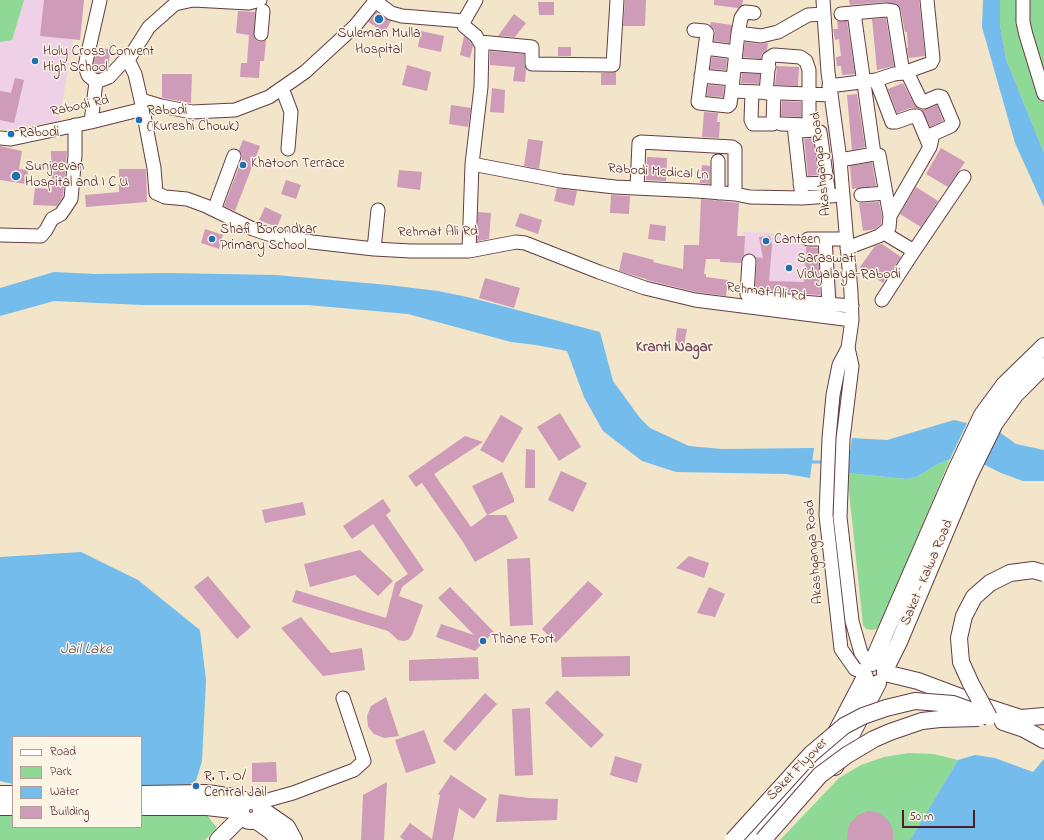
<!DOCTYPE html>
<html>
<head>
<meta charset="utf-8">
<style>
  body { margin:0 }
  #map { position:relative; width:1044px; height:840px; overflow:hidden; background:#f2e5c9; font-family:"Indie Flower",sans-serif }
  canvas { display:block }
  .legend { position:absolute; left:12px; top:736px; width:130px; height:92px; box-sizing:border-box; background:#fcf5e5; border:1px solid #b59f9b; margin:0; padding:5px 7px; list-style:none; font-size:12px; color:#4a1f2b }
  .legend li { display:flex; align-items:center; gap:8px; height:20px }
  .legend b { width:20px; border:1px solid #b59f9b }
  .scale { position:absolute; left:902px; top:810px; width:73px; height:18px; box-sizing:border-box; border:2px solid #4a1f2b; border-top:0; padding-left:5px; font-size:12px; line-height:14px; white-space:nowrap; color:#4a1f2b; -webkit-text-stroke:3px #fcf5e5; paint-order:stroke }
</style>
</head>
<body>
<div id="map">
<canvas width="1044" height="840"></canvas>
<ul class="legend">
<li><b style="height:5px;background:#fff"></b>Road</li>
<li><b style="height:11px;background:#8ed995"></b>Park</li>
<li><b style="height:11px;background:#74bcec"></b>Water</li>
<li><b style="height:11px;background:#ce9bb8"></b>Building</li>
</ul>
<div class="scale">50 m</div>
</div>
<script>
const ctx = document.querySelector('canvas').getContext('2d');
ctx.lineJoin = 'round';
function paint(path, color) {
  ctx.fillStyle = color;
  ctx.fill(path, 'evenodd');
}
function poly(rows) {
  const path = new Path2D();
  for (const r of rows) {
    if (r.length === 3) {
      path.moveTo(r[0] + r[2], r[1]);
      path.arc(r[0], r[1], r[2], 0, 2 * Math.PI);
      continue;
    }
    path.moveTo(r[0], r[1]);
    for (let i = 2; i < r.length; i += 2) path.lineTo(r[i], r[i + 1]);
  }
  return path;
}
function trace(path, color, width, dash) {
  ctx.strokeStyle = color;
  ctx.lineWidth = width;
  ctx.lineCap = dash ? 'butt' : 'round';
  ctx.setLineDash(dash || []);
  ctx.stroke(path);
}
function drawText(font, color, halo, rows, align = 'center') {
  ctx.font = font + ' "Indie Flower",sans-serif';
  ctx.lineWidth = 3;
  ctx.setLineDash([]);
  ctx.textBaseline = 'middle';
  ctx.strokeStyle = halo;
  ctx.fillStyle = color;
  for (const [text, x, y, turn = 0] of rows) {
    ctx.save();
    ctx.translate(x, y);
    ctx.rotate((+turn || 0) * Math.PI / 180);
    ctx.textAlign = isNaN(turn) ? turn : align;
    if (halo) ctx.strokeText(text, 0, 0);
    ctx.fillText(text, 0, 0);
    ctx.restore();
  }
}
paint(poly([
  [0,0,80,0,59,121,6,130,0,129],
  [743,232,833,235,839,312,741,302]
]), '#eed0e7');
paint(poly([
  [0,0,24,0,12,40,0,42],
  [1000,0,1044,0,1044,153,1006,59,1000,25],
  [950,459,881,625,876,629,872,630,866,629,863,625,847,473,907,479,916,477,938,464],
  [909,753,934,754,958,760,910,840,780,840,839,778,861,765,884,757],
  [206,814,217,828,205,840,0,840,0,815,13,815,13,827,141,827,141,815]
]), '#8ed995');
paint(poly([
  [983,0,1000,0,1000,25,1006,59,1044,153,1044,207,1015,143,982,27],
  [54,272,96,274,169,273,276,275,388,285,438,291,472,298,600,332,613,381,640,418,650,428,689,446,722,449,814,448,810,478,786,474,676,472,642,461,603,431,584,397,567,351,536,345,511,342,408,314,308,305,143,305,54,301,0,316,0,288],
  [954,420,967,423,950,459,938,464,916,477,907,479,847,473,852,438,887,440],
  [998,431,1016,444,1044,450,1044,481,1023,481,1001,473,981,463],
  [81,552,138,580,200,630,206,680,202,761,196,781,182,788,141,788,141,737,13,737,13,784,0,781,0,557],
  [975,755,995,758,1033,772,1044,759,1044,840,910,840,958,760]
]), '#74bcec');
trace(poly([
  [809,462,825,462]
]), '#74bcec', 3);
paint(poly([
  [44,0,84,0,80,40,40,36],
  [625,0,646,0,645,26,623,26],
  [714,0,743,0,742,5,738,8,714,5],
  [849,0,919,0,925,56,909,58,907,48,908,48,907,32,905,32,901,10,898,5,885,2,850,5],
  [538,2,554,2,554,15,539,15],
  [238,11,255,12,254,37,256,40,260,42,266,40,264,61,260,61,259,78,240,77,241,63,247,63,249,35,236,33],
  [376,12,391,21,385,32,368,22],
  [514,14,526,23,515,37,498,36],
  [886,18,894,66,877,70,872,19],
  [837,21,847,21,855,74,842,75,841,66,837,66,836,57,841,56,839,39,835,40,833,29,838,29],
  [711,22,732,25,729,43,714,41,715,31,710,25],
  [421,31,444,36,441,52,418,47],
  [464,36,470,41,473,46,470,58,460,55],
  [745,42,760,44,768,43,767,50,762,53,761,59,743,57],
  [558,47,571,47,571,56,558,56],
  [97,48,110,49,109,65,104,70,98,73,95,70,93,66],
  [490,51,524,54,524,64,526,69,525,82,513,81,515,67,490,65],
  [712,57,727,59,726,70,710,69],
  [407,65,431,72,427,91,402,85],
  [777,66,799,67,798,86,775,85],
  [616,72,616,85,601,85,601,73],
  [742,73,760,74,759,84,741,83],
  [162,74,192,74,191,103,162,98],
  [15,78,24,80,14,123,0,120,0,91,11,93],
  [903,83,914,104,918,108,911,108,897,113,888,89],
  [708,85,724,86,723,97,707,96],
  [492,88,505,90,504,113,490,112],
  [857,94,865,147,852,150,847,95],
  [782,101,801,102,801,117,781,116],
  [451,105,471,108,468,127,449,124],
  [937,105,943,121,930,127,922,110,927,109],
  [704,112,718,113,717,122,720,122,719,138,702,137],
  [813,138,818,175,808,176,804,139],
  [528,139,543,141,539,169,524,166],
  [243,140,260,146,235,211,224,206,242,159,242,154,239,150],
  [0,146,22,151,19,169,28,170,26,184,0,180],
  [941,148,965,162,948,187,926,174],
  [51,151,67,151,63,196,57,206,33,205,35,188,52,189],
  [647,157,667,158,666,181,646,180],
  [872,162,876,186,852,189,850,166],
  [702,165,710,166,710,184,700,183],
  [119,169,146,169,147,202,86,207,85,195,119,192],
  [399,170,422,172,420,190,397,187],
  [286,180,301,185,296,199,281,194],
  [916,187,938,201,921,227,900,214],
  [557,188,577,191,574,206,554,201],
  [611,195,630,196,629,214,610,213],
  [701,199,739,203,737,236,745,236,744,255,742,257,741,263,720,262,720,259,706,259,704,274,706,274,706,277,728,280,726,296,696,292,647,280,646,279,619,271,623,252,654,260,653,262,683,269,684,245,699,245],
  [879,202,882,216,881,224,875,229,863,231,859,203],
  [265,207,282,215,277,227,259,220],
  [478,212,491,213,489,239,477,241],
  [520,213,542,220,538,234,515,226],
  [650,224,666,226,665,241,648,239],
  [205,229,223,235,219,249,201,243],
  [770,236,772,245,769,281,804,282,806,247,818,248,820,295,755,290,757,261,756,257,763,258,759,237],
  [882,244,901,257,883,283,860,267,875,246],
  [485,278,520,288,514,308,479,298],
  [677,328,687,329,684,346,675,345],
  [560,413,581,447,559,461,537,427],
  [501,415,523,428,503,463,480,450],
  [465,436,483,442,434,474,471,527,487,515,506,515,518,538,475,562,463,542,422,483,416,487,408,476],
  [526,449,535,450,535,488,525,488],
  [561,471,587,483,573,512,548,500],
  [502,472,514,499,514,502,487,515,472,486],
  [383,499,391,511,386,515,424,570,402,587,399,596,423,605,412,635,408,640,404,641,398,640,388,631,292,602,296,590,386,618,395,583,408,574,373,524,352,539,343,526],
  [303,502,306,515,265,523,262,510],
  [360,550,393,581,378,596,355,575,310,587,304,564],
  [689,556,709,563,704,578,676,568],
  [530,558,533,625,510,626,507,559],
  [208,576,251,627,237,639,194,587],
  [588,581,603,594,556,643,542,629],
  [450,587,494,632,475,651,436,637,441,624,474,635,438,598],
  [709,587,725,594,715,617,697,613],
  [301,617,331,653,362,648,365,670,323,676,281,628],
  [630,656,630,676,562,677,561,657],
  [478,657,479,679,409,681,409,660],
  [557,690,604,735,591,748,545,703],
  [485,693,497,704,455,751,443,741],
  [386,697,399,736,384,738,374,734,368,727,367,716,371,706],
  [530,708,533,775,515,776,512,709],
  [424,730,436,763,406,773,395,740],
  [615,756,642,764,637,783,610,775],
  [276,762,277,782,252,782,252,763],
  [451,775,487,799,474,819,459,808,453,840,404,840,400,837,410,823,432,839,440,795,438,794],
  [387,782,384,840,361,840,363,795],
  [499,794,529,798,558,799,557,820,496,822],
  [868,811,880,813,888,820,893,830,893,840,847,840,848,828,850,823,858,815]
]), '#ce9bb8');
const minor = poly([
  [260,0,249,3,193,0,175,4,149,27,128,60,135,74,141,100,154,168,156,193,165,197,187,199,206,206,253,229,274,236,312,242,374,249,411,251,469,251,516,242,525,243,599,272,645,288,695,300,852,320],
  [823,0,828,72,840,160,851,292,852,320,848,348,852,366,843,439,840,517,852,621,861,653,869,664],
  [1023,0,1023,22,1026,35,1044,94],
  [375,1,391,13,402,16,464,21],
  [754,13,745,12,741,18,738,33,732,88,734,91,831,95],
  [694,30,705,31,707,33,698,102,699,103,728,106,730,104,732,88],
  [738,33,761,36,778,32,808,15,824,14],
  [261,34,263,11],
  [480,42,532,47,532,64,613,65,617,0],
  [705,48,736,52],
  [735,65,769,67],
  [903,73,931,63,933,59,927,0],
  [701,76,733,79],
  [876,80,892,122,896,122,913,116,917,116,930,147],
  [96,82,109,77,123,62,128,60],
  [829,86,876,80,894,74,903,73,893,11,886,10,841,14],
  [282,88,291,112,288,149],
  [752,92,751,120,753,124,773,124,774,93],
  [766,93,769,58,774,55,800,57,806,61,809,70,809,124,807,125,781,124],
  [141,100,161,106,192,112,235,110,269,97,305,72,355,26,376,0],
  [91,122,96,82,88,75,85,66,100,0],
  [794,125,802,198],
  [799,131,816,130,820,132,829,196],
  [0,138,11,139,91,122,143,109],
  [840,160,874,154],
  [472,164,561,181,615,187,697,191,735,194,750,197,802,198,843,195],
  [800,184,827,183],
  [637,188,639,143,641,142,732,147,735,149,735,194],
  [718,193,718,161],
  [861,195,886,193],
  [214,210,234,156],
  [890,216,930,147,933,134,951,126,953,123,942,97,938,96,924,102,921,101,907,72],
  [884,233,914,251,964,177],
  [0,235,41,236,46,230,52,219,61,214,71,199,75,155,75,125],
  [808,239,846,239],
  [825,239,829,304],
  [847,248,879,236,889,228,890,216,879,155,874,154,854,13],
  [374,249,378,210],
  [469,251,472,164,481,87,482,46,476,36,464,26,464,21,476,0],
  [749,261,747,294,750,298,852,306],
  [882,300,914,251],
  [848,348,839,365,833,395,829,438,826,515,841,649,855,669,865,673],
  [257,803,293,793,354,770,364,761,343,698]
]);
const major = poly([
  [872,663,956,470,982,415,1004,385,1044,346],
  [885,670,899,642,969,476,995,423,1015,395,1044,366],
  [885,673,918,681,987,707,1021,718,1044,716],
  [1003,722,1024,729,1044,740],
  [835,767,878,683],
  [0,794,13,794],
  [141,794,207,793,233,797,248,801],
  [251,811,10],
  [0,807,13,807],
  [141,807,207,807,241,811],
  [261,809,287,827,294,840],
  [255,820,272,832,278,840],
  [218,840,242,816],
  [751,840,820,763,865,677]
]);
trace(minor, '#633d43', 15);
trace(major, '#633d43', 18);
trace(minor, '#fff', 13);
trace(major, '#fff', 16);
const majorBridge = poly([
  [989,717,971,684,961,662,959,638,964,616,974,597,990,583,1010,573,1033,570,1044,573],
  [733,840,811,754,844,726,863,716,886,708,915,701,953,704,989,717],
  [763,840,820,775,847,755,874,739,890,732,922,721,940,719,979,718]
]);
trace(majorBridge, '#633d43', 18, []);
trace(majorBridge, '#fff', 16);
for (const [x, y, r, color] of [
  [379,19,5,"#1f6fb2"],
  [35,61,4,"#1f6fb2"],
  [139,120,4,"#1f6fb2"],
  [11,134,4,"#1f6fb2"],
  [243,165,4,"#1f6fb2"],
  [16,176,5,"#1f6fb2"],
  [212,239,4,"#1f6fb2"],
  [766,241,4,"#1f6fb2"],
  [789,268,4,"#1f6fb2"],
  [483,641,4,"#1f6fb2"],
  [196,786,4,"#1f6fb2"]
]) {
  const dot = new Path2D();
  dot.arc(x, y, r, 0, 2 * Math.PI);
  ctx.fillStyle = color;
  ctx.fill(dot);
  trace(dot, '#fcf5e5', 1.5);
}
drawText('14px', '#4a1f2b', '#fcf5e5', [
  ["Suleman Mulla",379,35,"center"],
  ["Hospital",379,51,"center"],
  ["Holy Cross Convent",43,53],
  ["High School",43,69],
  ["Rabodi",147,112],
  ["(Kureshi Chowk)",147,128],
  ["Rabodi",19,134],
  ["Khatoon Terrace",251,165],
  ["Sunjeevan",25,168],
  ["Hospital and I C U",25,184],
  ["Shafi Borondkar",220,231],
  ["Primary School",220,247],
  ["Canteen",774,241],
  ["Saraswati",797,260],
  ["Vidyalaya-Rabodi",797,276],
  ["Thane Fort",491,641],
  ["R. T. O/",204,778],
  ["Central Jail",204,794]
], 'left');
drawText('14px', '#4a1f2b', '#fcf5e5', [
  ["Rabodi Rd",80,107,-12],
  ["Akashganga Road",822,164,-96],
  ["Rabodi Medical Ln",658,173,4],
  ["Rehmat Ali Rd",438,233,-1],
  ["Rehmat Ali Rd",766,293,7],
  ["Akashganga Road",815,552,-95],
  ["Saket - Kalwa Road",928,573,-67],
  ["Saket Flyover",798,770,-46]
]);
drawText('bold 15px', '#784a5c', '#fcf5e5', [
  ["Kranti Nagar",674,349]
]);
drawText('italic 15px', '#574e65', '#fcf5e5', [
  ["Jail Lake",86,651]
]);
</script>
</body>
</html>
